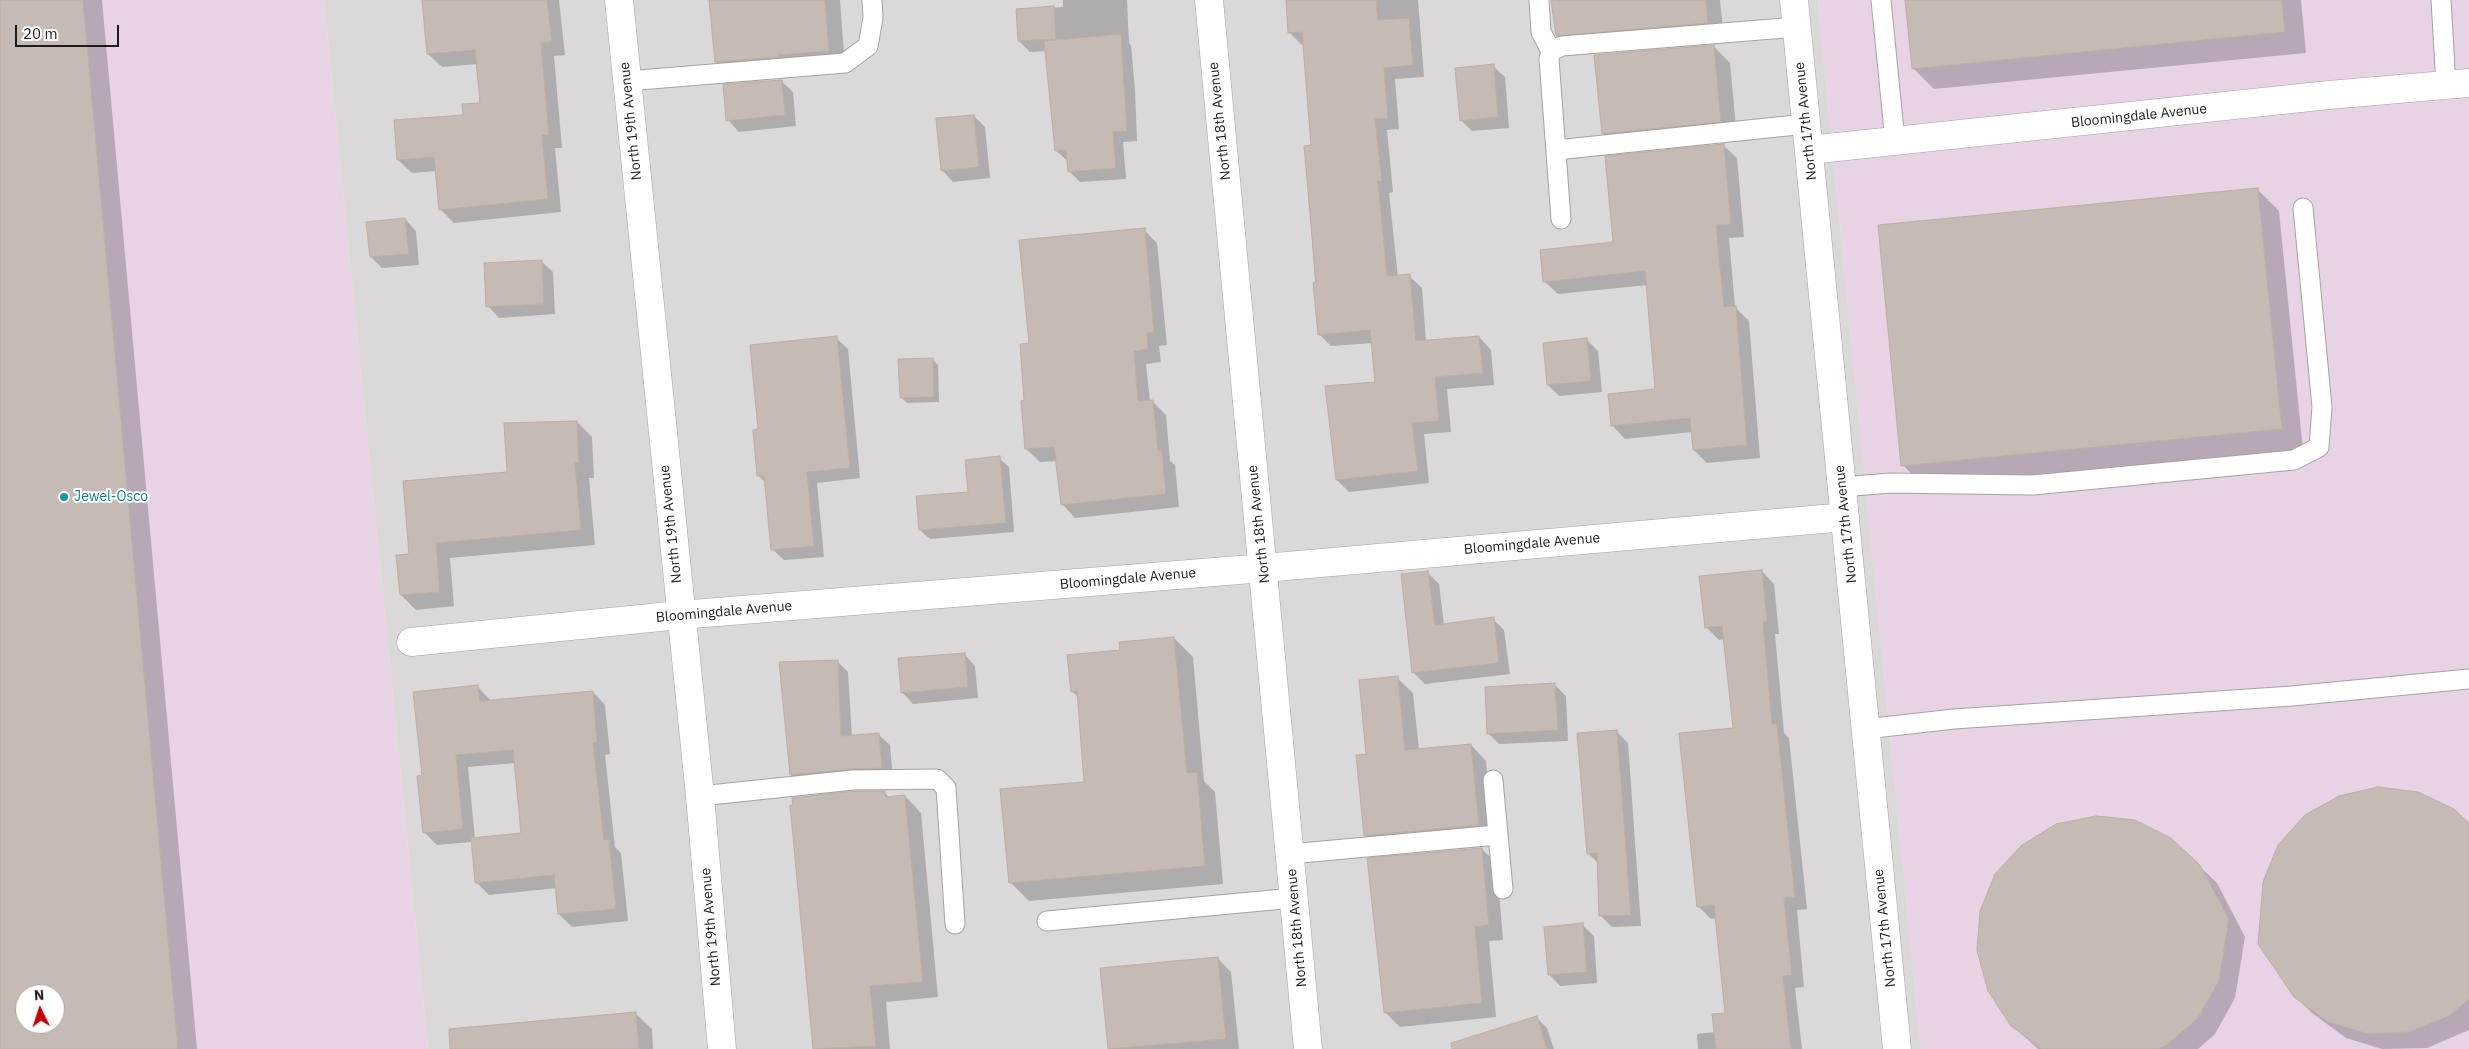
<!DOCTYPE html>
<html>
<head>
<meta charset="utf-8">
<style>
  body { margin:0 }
  #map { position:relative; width:2469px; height:1049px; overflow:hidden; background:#ede8e1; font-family:"IBM Plex Sans",sans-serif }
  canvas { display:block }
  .north { position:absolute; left:15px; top:984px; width:50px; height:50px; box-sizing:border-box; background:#fff; border:1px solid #a4a4a4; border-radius:50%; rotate:356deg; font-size:14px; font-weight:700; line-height:20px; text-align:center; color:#1c1c1c }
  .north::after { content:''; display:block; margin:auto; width:18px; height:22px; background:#c7000b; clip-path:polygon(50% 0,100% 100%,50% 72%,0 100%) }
  .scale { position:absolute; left:15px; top:25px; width:104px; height:22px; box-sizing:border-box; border:2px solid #1c1c1c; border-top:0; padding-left:6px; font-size:15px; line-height:18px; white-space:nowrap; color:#1c1c1c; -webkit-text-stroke:4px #fff; paint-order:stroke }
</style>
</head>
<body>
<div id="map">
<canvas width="2469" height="1049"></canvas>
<div class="north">N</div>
<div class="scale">20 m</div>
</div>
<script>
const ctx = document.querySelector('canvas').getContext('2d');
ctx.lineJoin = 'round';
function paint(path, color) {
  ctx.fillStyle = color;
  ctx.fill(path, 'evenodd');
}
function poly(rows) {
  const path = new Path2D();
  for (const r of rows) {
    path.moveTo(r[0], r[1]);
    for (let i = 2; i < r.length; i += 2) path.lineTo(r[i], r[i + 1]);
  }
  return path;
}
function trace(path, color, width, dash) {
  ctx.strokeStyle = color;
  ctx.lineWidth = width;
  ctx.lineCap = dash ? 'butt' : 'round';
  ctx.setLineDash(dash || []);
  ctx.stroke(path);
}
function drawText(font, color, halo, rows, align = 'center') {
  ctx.font = font + ' "IBM Plex Sans",sans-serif';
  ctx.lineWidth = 4;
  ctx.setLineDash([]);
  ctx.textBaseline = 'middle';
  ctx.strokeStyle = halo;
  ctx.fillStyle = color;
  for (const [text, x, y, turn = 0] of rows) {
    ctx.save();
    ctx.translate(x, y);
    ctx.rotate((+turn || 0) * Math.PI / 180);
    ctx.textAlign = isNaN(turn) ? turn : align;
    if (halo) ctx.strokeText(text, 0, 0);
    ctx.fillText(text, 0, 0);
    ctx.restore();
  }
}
paint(poly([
  [324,0,1818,0,1921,1049,428,1049]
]), '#dad8d8');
paint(poly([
  [0,0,324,0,428,1049,0,1049],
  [25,994,55,994,55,1024,25,1024],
  [1818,0,2469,0,2469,1049,1921,1049]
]), '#e7d3e4');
paint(poly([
  [0,0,102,0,197,1049,0,1049],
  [25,994,55,994,55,1024,25,1024],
  [423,0,559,0,565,55,554,56,562,148,555,148,561,212,454,223,440,209,437,171,412,173,398,160,482,104,478,64,442,67,428,54],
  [710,0,840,0,845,67,733,78,716,61],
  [1063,0,1127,0,1129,43,1131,46,1135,89,1137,141,1123,142,1126,179,1080,182,1069,171,1068,161,1056,151,1046,51,1030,52,1019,41,1018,10,1063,7],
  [1287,0,1418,0,1424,77,1395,79,1399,129,1387,130,1393,192,1389,193,1398,277,1409,276,1422,288,1426,342,1479,337,1491,350,1494,385,1447,389,1451,432,1424,434,1429,483,1349,492,1337,480,1326,387,1377,383,1372,343,1331,346,1319,334,1305,147,1312,147,1304,44,1302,45,1289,32],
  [1553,0,1720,0,1724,39,1574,52,1557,36],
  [1906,0,2301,0,2306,53,1934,89,1913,68],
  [1713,46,1730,63,1737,138,1619,150,1603,133],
  [1493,66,1505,77,1509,128,1472,131,1461,120],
  [781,81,793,92,796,126,739,132,728,120],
  [974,116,985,127,990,178,953,182,942,170],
  [1723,145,1737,158,1744,237,1729,238,1735,307,1749,321,1760,458,1707,463,1694,450,1692,432,1625,439,1612,425,1657,390,1648,285,1558,294,1544,281,1614,243],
  [2258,190,2279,211,2303,450,1924,487,1903,465],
  [405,219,416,231,419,265,382,268,371,257],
  [1144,230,1157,243,1167,345,1159,346,1161,362,1146,364,1150,402,1153,402,1166,415,1170,461,1175,465,1179,507,1075,518,1062,504,1057,461,1040,462,1026,449,1022,402,1026,401,1030,344],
  [541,261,553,272,555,314,499,318,488,306],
  [836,338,848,349,860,478,817,483,824,557,784,560,772,549,766,483,759,476,759,430],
  [1587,340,1598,351,1602,392,1559,396,1548,385],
  [932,359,938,365,939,402,907,403,901,397],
  [577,422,592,437,594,478,589,478,595,545,450,558,454,606,416,610,401,595,410,555,508,474],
  [999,458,1009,467,1014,532,930,539,920,530,918,498,969,493],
  [1762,571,1774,584,1779,634,1775,634,1784,733,1789,738,1807,909,1797,910,1804,987,1795,988,1802,1049,1698,1049,1697,1034,1715,1032,1727,1014,1717,918,1711,919,1698,906,1734,729,1725,639,1719,640,1706,627],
  [1428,573,1439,584,1444,625,1493,619,1504,630,1510,674,1425,684,1414,673],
  [1174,638,1193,657,1204,781,1215,792,1223,884,1029,901,1010,882,1085,783,1078,697,1072,691,1121,651],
  [964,654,975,666,978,698,913,704,902,692],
  [837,661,848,672,852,737,878,734,890,745,893,779,802,786,791,775],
  [1397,678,1413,693,1419,750,1471,745,1486,761,1494,841,1381,851,1365,835,1367,755],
  [1554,684,1566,696,1568,741,1499,744,1488,733],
  [478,687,491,701,593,692,605,705,610,754,605,755,615,847,621,853,628,921,572,927,559,914,557,888,489,895,477,883,472,842,437,845,424,832,423,777],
  [515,763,523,834,475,839,468,767],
  [1617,732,1628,743,1641,926,1612,927,1600,915,1598,863,1588,853],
  [884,792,890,798,905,796,921,813,938,997,886,1002,890,1049,815,1049,792,807],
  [2469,825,2469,1030,2427,1048,2382,1049,2346,1038,2312,1013,2295,996],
  [1482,849,1497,864,1503,940,1489,941,1496,1017,1400,1027,1385,1012],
  [2199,866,2217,883,2245,937,2235,998,2215,1034,2198,1049,2038,1049,2012,1025],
  [1582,925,1594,936,1597,983,1560,986,1549,974],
  [1217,958,1231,972,1239,1049,1109,1049,1102,969],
  [635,1013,652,1029,653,1049,494,1049],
  [1536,1017,1547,1028,1554,1049,1475,1049]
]), '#0003');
const building = poly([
  [0,0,83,0,178,1049,0,1049,0,0],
  [25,994,55,994,55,1024,25,1024,25,994],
  [422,0,547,0,552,42,541,43,549,135,542,135,548,199,439,210,434,157,397,160,394,120,463,115,462,104,480,103,475,50,427,54,422,0],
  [709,0,825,0,829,51,779,55,779,57,715,62,709,0],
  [1286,0,1376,0,1378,20,1409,18,1413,65,1384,68,1388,118,1375,119,1382,181,1378,181,1387,276,1410,274,1416,341,1479,336,1483,373,1435,377,1439,421,1412,423,1418,471,1336,480,1325,386,1375,382,1370,330,1318,335,1313,283,1316,282,1304,146,1311,145,1302,32,1288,33,1286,0],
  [1551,0,1706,0,1708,23,1556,36,1551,0],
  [1905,0,2282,0,2285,32,1912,69,1905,0],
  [1054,6,1056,39,1018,41,1016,9,1054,6],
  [1121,34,1127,131,1113,132,1116,168,1068,172,1066,150,1055,151,1044,41,1121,34],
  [1714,45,1721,122,1602,134,1594,55,1714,45],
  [1494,64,1498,117,1460,121,1455,68,1494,64],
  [782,80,785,115,726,121,723,84,782,80],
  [974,115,979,167,941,171,936,118,974,115],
  [1724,144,1731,224,1716,225,1724,307,1736,306,1747,445,1693,450,1690,418,1611,426,1608,394,1655,389,1645,271,1543,282,1540,250,1613,242,1605,156,1724,144],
  [2258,188,2282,429,1901,466,1878,225,2258,188],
  [405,218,409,254,370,257,366,222,405,218],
  [1145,228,1154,332,1147,333,1148,349,1134,351,1138,401,1153,400,1158,451,1162,451,1166,494,1061,505,1054,447,1025,449,1021,401,1024,400,1020,344,1029,343,1019,240,1145,228],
  [542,260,544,304,486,307,484,263,542,260],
  [837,336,850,468,807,472,814,546,771,550,764,476,757,476,753,430,758,429,750,345,837,336],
  [1587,338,1591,381,1547,385,1543,343,1587,338],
  [933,358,934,397,900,398,898,359,933,358],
  [577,421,579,463,575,463,581,530,436,543,440,592,400,595,396,555,409,554,403,481,507,472,504,423,577,421],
  [1000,456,1006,523,919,530,916,496,968,492,965,460,1000,456],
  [1762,570,1767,621,1763,622,1772,724,1777,724,1795,897,1784,898,1792,975,1783,976,1791,1049,1716,1049,1712,1014,1725,1013,1714,905,1697,907,1679,733,1733,728,1722,626,1705,628,1699,576,1762,570],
  [1428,571,1435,625,1494,617,1499,663,1412,673,1401,574,1428,571],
  [1174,637,1187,773,1197,772,1205,866,1009,883,1000,789,1084,782,1077,691,1071,692,1067,655,1120,650,1119,642,1174,637],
  [965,653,968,687,901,693,898,658,965,653],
  [838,660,841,736,879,733,882,768,852,769,790,775,779,662,838,660],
  [1398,676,1405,750,1471,744,1479,825,1364,836,1356,755,1366,754,1359,680,1398,676],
  [1555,683,1558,730,1487,734,1485,687,1555,683],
  [478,685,480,701,593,691,597,742,593,743,604,840,609,839,616,909,558,914,554,875,475,883,471,838,521,833,513,750,456,755,463,829,423,833,417,776,422,775,413,692,478,685],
  [1617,730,1631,915,1599,916,1597,853,1587,854,1577,733,1617,730],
  [2378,787,2418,792,2454,809,2469,823,2469,999,2449,1016,2410,1032,2368,1034,2328,1022,2294,997,2258,944,2263,882,2278,845,2305,815,2339,796,2378,787],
  [854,791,885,791,885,797,905,795,923,982,870,986,876,1046,813,1049,790,805,793,805,792,798,854,791],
  [2096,816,2135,820,2171,838,2200,865,2229,919,2219,981,2198,1018,2167,1045,2158,1049,2042,1049,2011,1026,1988,991,1977,950,1980,911,1995,874,2022,845,2056,824,2096,816],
  [1482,848,1489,925,1475,927,1482,1003,1384,1013,1367,858,1482,848],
  [1583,923,1587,972,1548,975,1544,927,1583,923],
  [1218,957,1226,1039,1108,1049,1100,968,1218,957],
  [636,1012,639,1049,450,1049,449,1029,636,1012],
  [1537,1016,1547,1049,1452,1049,1451,1043,1537,1016]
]);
paint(building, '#c5bab4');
trace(building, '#bfaea3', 1);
const service = poly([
  [1539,0,1541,32,1551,51],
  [1881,0,1895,141],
  [2441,0,2446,85],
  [627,81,845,63,868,46,873,18,872,0],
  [1556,150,1806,124],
  [1561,219,1549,59,1551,51,1562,46,1797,27],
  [1842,487,1890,483,2033,485,2294,460,2319,447,2322,407,2303,208],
  [1865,729,1954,719,2292,696,2469,679],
  [1493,780,1503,889],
  [700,796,853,780,937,779,946,788,955,924],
  [1290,854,1497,835],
  [1047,921,1294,898]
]);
const minor = poly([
  [619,0,700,796,722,1049],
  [1209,0,1308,1049],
  [1794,0,1897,1049],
  [1809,150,2329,95,2469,83],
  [411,642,680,615,1264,568,1845,517]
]);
trace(service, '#a3a3a3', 21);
trace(minor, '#a3a3a3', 29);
trace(service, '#fff', 19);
trace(minor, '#fff', 28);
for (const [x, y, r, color] of [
  [64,497,5,"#0f9aa8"]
]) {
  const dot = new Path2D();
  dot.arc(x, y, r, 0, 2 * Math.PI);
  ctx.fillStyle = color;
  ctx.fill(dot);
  trace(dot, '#fff', 2);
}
drawText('14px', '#1c1c1c', '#fff', [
  ["Bloomingdale Avenue",2139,116,-6],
  ["North 19th Avenue",631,121,-96],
  ["North 18th Avenue",1220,121,-96],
  ["North 17th Avenue",1806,121,-96],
  ["North 19th Avenue",671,524,-96],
  ["North 18th Avenue",1259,524,-96],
  ["North 17th Avenue",1846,524,-96],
  ["Bloomingdale Avenue",1532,544,-5],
  ["Bloomingdale Avenue",1128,579,-5],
  ["Bloomingdale Avenue",724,612,-5],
  ["North 19th Avenue",711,927,-95],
  ["North 18th Avenue",1297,928,-95],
  ["North 17th Avenue",1885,928,-96]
]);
drawText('14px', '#0d838f', '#fff', [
  ["Jewel-Osco",74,497]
], 'left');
</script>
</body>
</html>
